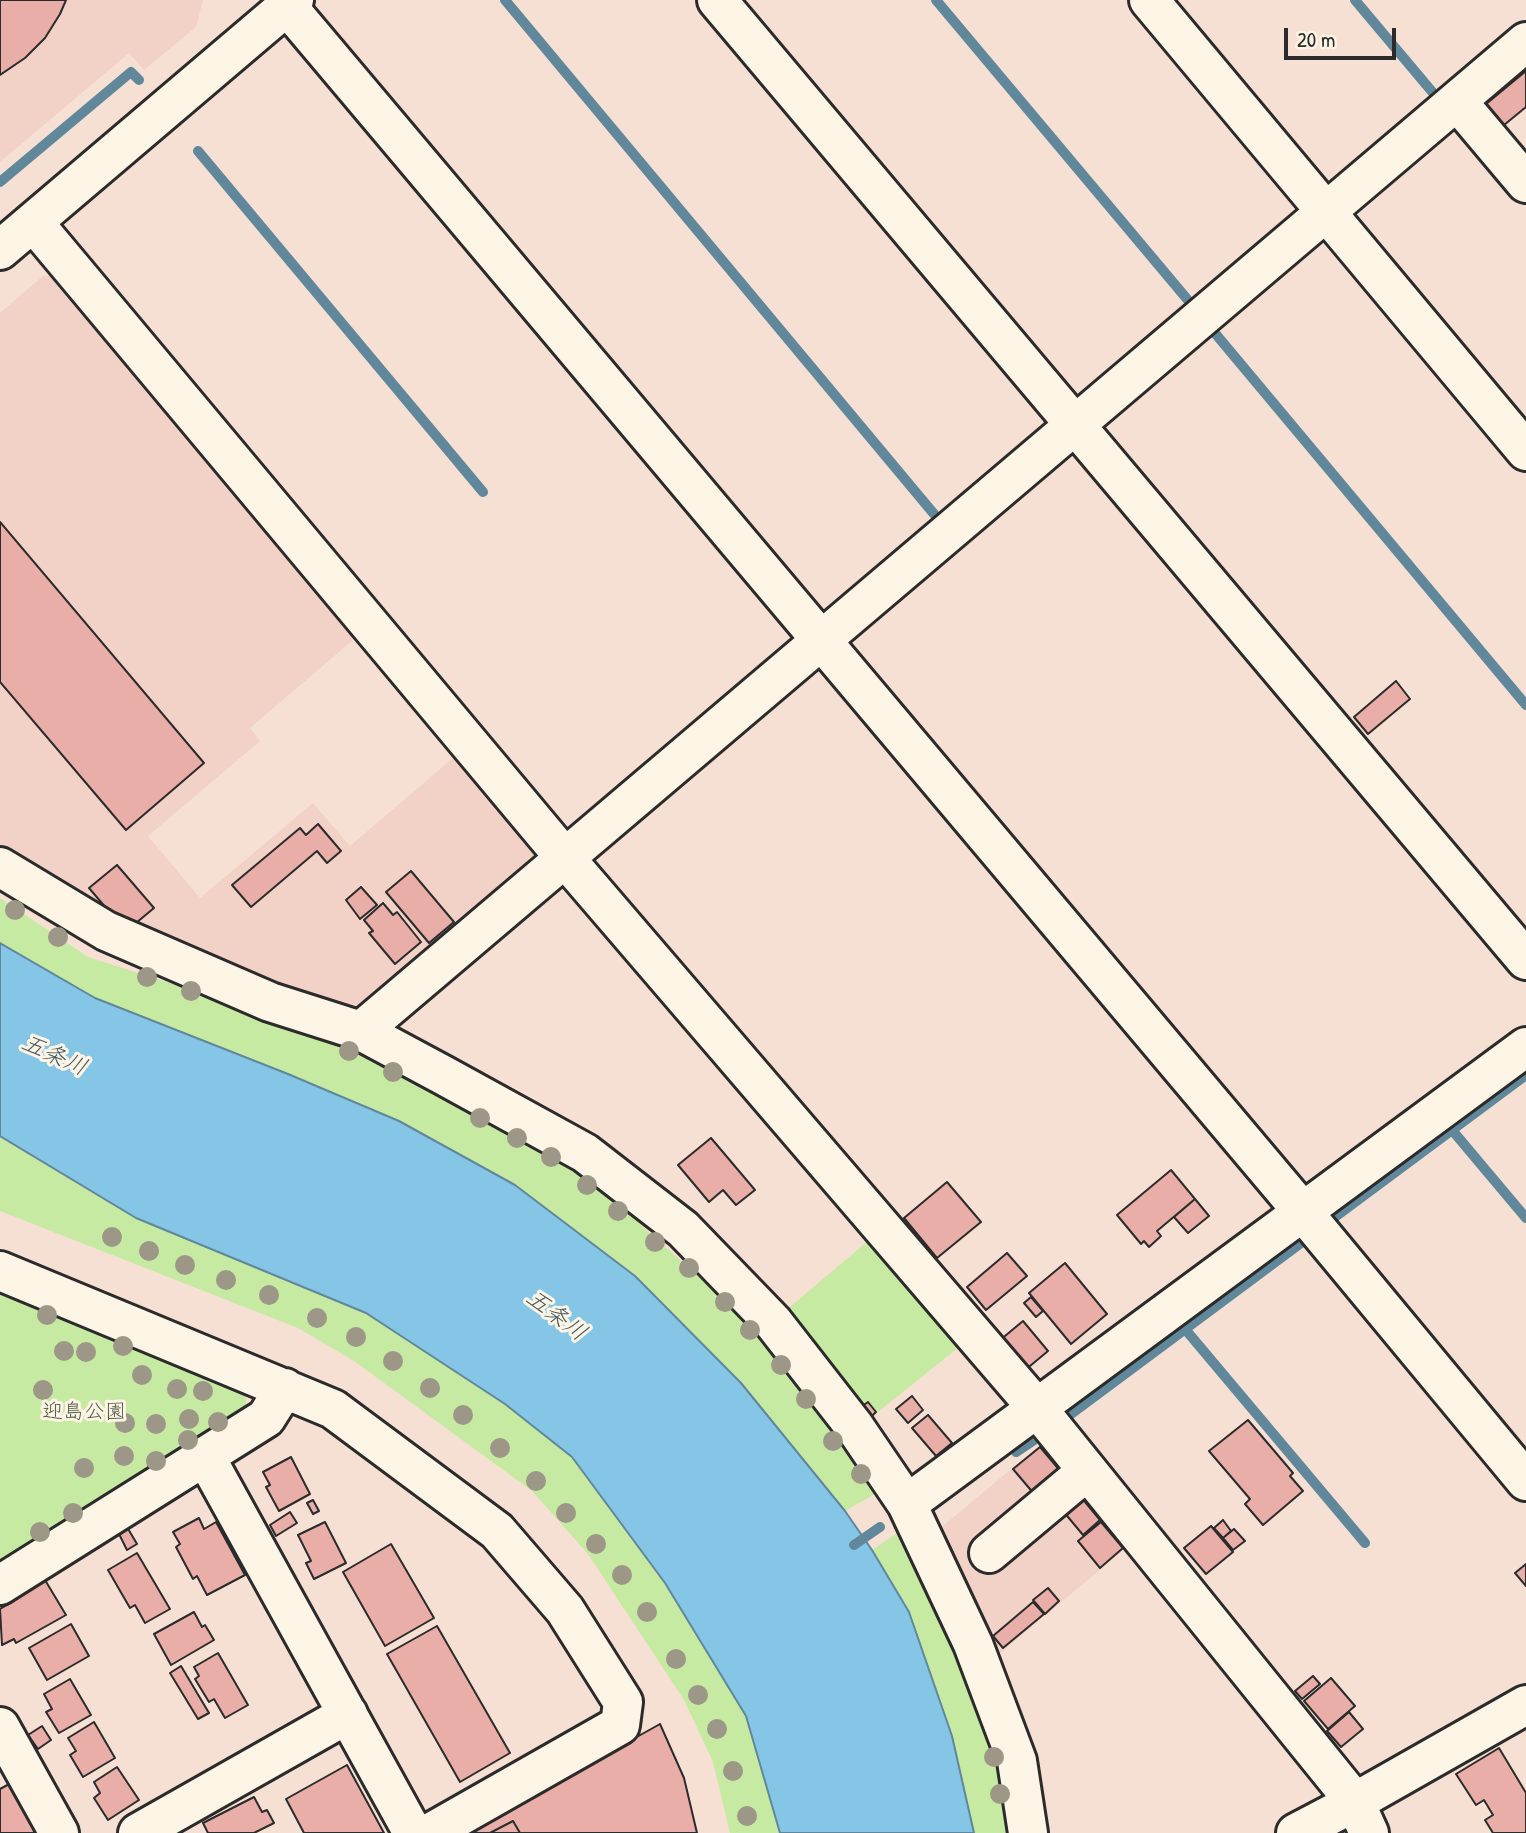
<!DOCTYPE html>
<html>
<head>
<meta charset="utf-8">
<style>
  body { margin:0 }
  #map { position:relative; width:1526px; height:1833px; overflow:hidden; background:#f6e0d3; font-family:"Patrick Hand",sans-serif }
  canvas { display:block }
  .scale { position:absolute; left:1284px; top:28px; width:112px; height:32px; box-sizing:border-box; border:4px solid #2b2b2b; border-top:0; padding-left:9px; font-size:21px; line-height:24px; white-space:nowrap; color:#2b2b2b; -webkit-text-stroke:5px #fcf5e5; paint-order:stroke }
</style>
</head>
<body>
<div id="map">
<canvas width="1526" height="1833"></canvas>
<div class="scale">20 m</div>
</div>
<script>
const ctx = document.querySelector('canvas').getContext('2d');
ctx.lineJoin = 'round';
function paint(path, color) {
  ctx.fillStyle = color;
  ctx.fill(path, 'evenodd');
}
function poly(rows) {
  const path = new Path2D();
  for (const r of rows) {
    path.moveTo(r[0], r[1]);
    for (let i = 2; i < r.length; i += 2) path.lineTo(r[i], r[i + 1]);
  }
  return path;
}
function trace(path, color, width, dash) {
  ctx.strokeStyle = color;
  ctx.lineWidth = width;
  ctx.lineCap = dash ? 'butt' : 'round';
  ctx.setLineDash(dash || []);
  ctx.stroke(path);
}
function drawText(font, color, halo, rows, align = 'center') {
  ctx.font = font + ' "Patrick Hand","Klee One",sans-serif';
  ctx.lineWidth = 6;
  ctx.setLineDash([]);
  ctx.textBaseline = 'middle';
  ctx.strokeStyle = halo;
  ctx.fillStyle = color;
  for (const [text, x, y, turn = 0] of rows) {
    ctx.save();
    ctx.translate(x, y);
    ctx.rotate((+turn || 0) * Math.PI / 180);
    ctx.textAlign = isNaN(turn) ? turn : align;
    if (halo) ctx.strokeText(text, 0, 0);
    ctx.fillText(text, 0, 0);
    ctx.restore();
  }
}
paint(poly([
  [0,0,203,0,196,27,144,70,129,53,0,162],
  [43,276,54,276,360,634,250,728,260,741,148,836,200,898,313,803,350,846,460,752,537,841,535,861,364,1007,353,1010,176,950,0,854,0,313],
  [1040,1445,1126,1548,998,1655,973,1594,937,1531]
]), '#f2d1c6');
paint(poly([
  [0,898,88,957,312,1028,423,1081,572,1163,729,1304,838,1433,880,1491,845,1511,741,1383,636,1276,288,1074,95,998,0,943],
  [0,1137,136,1218,366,1313,505,1404,572,1457,665,1583,746,1716,780,1833,730,1833,713,1762,684,1700,588,1554,532,1491,354,1361,298,1328,0,1211],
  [869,1240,959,1347,868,1420,784,1312],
  [0,1286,244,1383,247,1412,0,1564],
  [900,1531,927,1576,1005,1764,1019,1833,974,1833,952,1736,872,1550]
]), '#c7eaa3');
const water = poly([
  [0,943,95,998,288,1074,399,1121,515,1185,635,1276,741,1383,845,1511,872,1550,909,1612,952,1736,974,1833,780,1833,746,1716,665,1583,572,1457,505,1404,366,1313,136,1218,0,1136,0,943]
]);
paint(water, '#85c5e5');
trace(water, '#61879b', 2);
trace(poly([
  [505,0,934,514],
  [936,0,1187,299],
  [1355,0,1434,94],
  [198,151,483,492],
  [0,182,131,72,139,80],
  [1214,332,1526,705],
  [1452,1130,1526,1218],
  [1335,1217,1526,1075],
  [1185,1329,1365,1543],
  [1067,1417,1305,1240],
  [1016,1452,1034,1440],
  [854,1545,880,1527]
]), '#61879b', 10);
const building = poly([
  [0,0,66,0,60,14,45,38,25,58,0,75,0,0],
  [1526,71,1526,107,1498,130,1480,109,1526,71],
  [0,522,204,763,126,830,0,682,0,522],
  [1396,681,1410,699,1368,734,1354,717,1396,681],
  [318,824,341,851,327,863,317,851,251,907,232,885,300,828,306,835,318,824],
  [117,865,154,908,136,923,112,915,89,888,117,865],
  [411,871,454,922,429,943,386,892,411,871],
  [361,887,377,905,360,919,346,900,361,887],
  [383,903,393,915,397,912,421,942,395,964,369,933,373,931,364,920,383,903],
  [711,1138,755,1190,736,1205,723,1190,709,1202,678,1165,711,1138],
  [1171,1170,1195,1199,1157,1231,1161,1236,1149,1247,1144,1241,1141,1244,1117,1215,1171,1170],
  [947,1182,981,1222,937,1258,904,1218,947,1182],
  [1195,1199,1209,1216,1188,1233,1174,1217,1195,1199],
  [1007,1253,1027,1276,986,1310,967,1287,1007,1253],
  [1065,1263,1107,1314,1071,1344,1029,1293,1065,1263],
  [1031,1297,1043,1311,1036,1317,1024,1303,1031,1297],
  [1023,1321,1048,1351,1024,1371,999,1341,1023,1321],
  [912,1396,923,1410,908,1423,896,1409,912,1396],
  [868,1402,876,1412,870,1418,861,1407,868,1402],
  [928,1415,952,1443,936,1456,912,1428,928,1415],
  [1248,1420,1293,1473,1290,1476,1303,1491,1263,1525,1245,1504,1250,1499,1209,1451,1248,1420],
  [1040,1447,1062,1473,1035,1495,1013,1469,1040,1447],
  [291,1457,310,1494,279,1511,266,1487,270,1485,263,1472,291,1457],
  [1081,1497,1100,1520,1083,1535,1063,1511,1081,1497],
  [313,1500,319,1511,313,1514,307,1503,313,1500],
  [290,1512,297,1523,276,1536,270,1525,290,1512],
  [199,1518,204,1529,216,1522,245,1575,207,1595,197,1576,193,1579,176,1547,180,1544,173,1532,199,1518],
  [1223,1520,1231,1531,1223,1538,1214,1528,1223,1520],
  [325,1522,346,1563,314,1579,306,1563,311,1561,298,1535,325,1522],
  [1101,1522,1123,1548,1100,1568,1078,1541,1101,1522],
  [1211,1526,1233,1552,1206,1574,1184,1548,1211,1526],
  [127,1527,137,1544,127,1550,118,1532,127,1527],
  [1234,1529,1245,1541,1233,1550,1223,1538,1234,1529],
  [391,1544,434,1618,385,1646,343,1572,391,1544],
  [137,1553,170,1609,145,1623,135,1605,130,1608,108,1570,137,1553],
  [1526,1564,1526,1586,1515,1573,1526,1564],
  [45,1580,66,1615,16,1643,14,1639,2,1645,0,1609,14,1601,12,1598,45,1580],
  [1048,1588,1059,1601,1045,1614,1033,1600,1048,1588],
  [1033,1602,1044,1614,1003,1648,993,1636,1033,1602],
  [194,1612,202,1627,205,1625,214,1640,171,1665,154,1634,194,1612],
  [71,1624,89,1656,47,1680,29,1648,71,1624],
  [437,1626,510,1753,460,1782,387,1654,437,1626],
  [218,1653,248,1705,225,1718,214,1699,209,1702,195,1679,199,1676,194,1667,218,1653],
  [181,1666,209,1713,198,1719,170,1673,181,1666],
  [1313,1676,1320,1684,1302,1699,1295,1691,1313,1676],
  [1331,1678,1355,1706,1328,1729,1304,1701,1331,1678],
  [70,1679,91,1715,59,1733,46,1712,52,1709,44,1694,70,1679],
  [1349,1712,1363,1729,1341,1747,1327,1731,1349,1712],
  [94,1722,115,1758,83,1777,70,1755,76,1751,68,1738,94,1722],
  [660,1724,684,1778,697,1833,520,1833,513,1821,490,1833,465,1833,660,1724],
  [42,1726,51,1740,38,1749,28,1735,42,1726],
  [1499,1748,1526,1793,1526,1833,1493,1833,1485,1820,1493,1815,1484,1800,1476,1805,1456,1774,1499,1748],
  [347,1765,384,1833,304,1833,286,1799,347,1765],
  [117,1767,139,1800,108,1820,94,1798,100,1793,94,1782,117,1767],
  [13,1782,39,1830,33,1833,0,1833,0,1789,13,1782],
  [254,1797,262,1812,267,1810,274,1823,254,1833,208,1833,203,1823,254,1797],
  [513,1821,520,1833,490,1833,513,1821]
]);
paint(building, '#e9aea8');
trace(building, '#2b2b2b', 2);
const minor = poly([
  [717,0,1526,960],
  [1149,0,1526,451],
  [287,6,1303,1212,1526,1481],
  [1457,101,1526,183],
  [33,222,565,858,1037,1408,1355,1802,1369,1833],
  [0,250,294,0],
  [0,867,106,931,270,1002,361,1031,443,1075,585,1153,683,1229,773,1322,854,1426,907,1504,973,1644,1017,1761,1028,1833],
  [361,1031,1526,42],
  [0,1271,333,1409,497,1531,565,1610,623,1702,620,1725,430,1833],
  [205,1456,413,1833],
  [907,1504,1526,1047],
  [989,1553,1087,1471],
  [0,1585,266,1418,285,1388],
  [0,1727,59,1833],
  [138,1833,348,1714],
  [1296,1833,1355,1802,1526,1705]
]);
trace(minor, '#2b2b2b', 44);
trace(minor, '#fcf5e5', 38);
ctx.fillStyle = '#9c9787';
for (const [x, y] of [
  [15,910],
  [58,937],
  [147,977],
  [191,991],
  [349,1051],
  [393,1072],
  [480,1118],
  [517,1138],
  [551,1157],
  [587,1185],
  [618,1211],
  [112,1237],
  [655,1242],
  [149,1251],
  [185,1265],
  [689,1268],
  [226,1280],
  [269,1295],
  [725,1302],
  [47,1315],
  [317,1318],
  [750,1330],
  [356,1337],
  [123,1346],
  [64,1351],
  [86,1352],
  [393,1361],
  [781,1365],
  [142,1375],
  [430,1388],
  [177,1389],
  [43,1390],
  [203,1391],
  [806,1399],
  [463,1415],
  [189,1419],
  [218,1422],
  [125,1423],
  [156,1424],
  [188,1440],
  [833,1441],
  [500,1448],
  [124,1456],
  [156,1461],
  [84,1468],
  [861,1474],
  [536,1481],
  [73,1513],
  [566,1513],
  [40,1532],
  [596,1544],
  [622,1575],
  [647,1612],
  [676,1659],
  [698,1695],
  [717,1729],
  [994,1757],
  [733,1771],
  [1000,1794],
  [747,1816]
]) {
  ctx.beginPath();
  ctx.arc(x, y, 10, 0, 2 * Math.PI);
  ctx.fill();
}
drawText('21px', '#525b49', '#fcf5e5', [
  ["迎島公園",84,1412]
]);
drawText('italic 23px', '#465963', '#fcf5e5', [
  ["五条川",54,1056,24],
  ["五条川",556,1316,37]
]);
</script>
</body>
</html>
